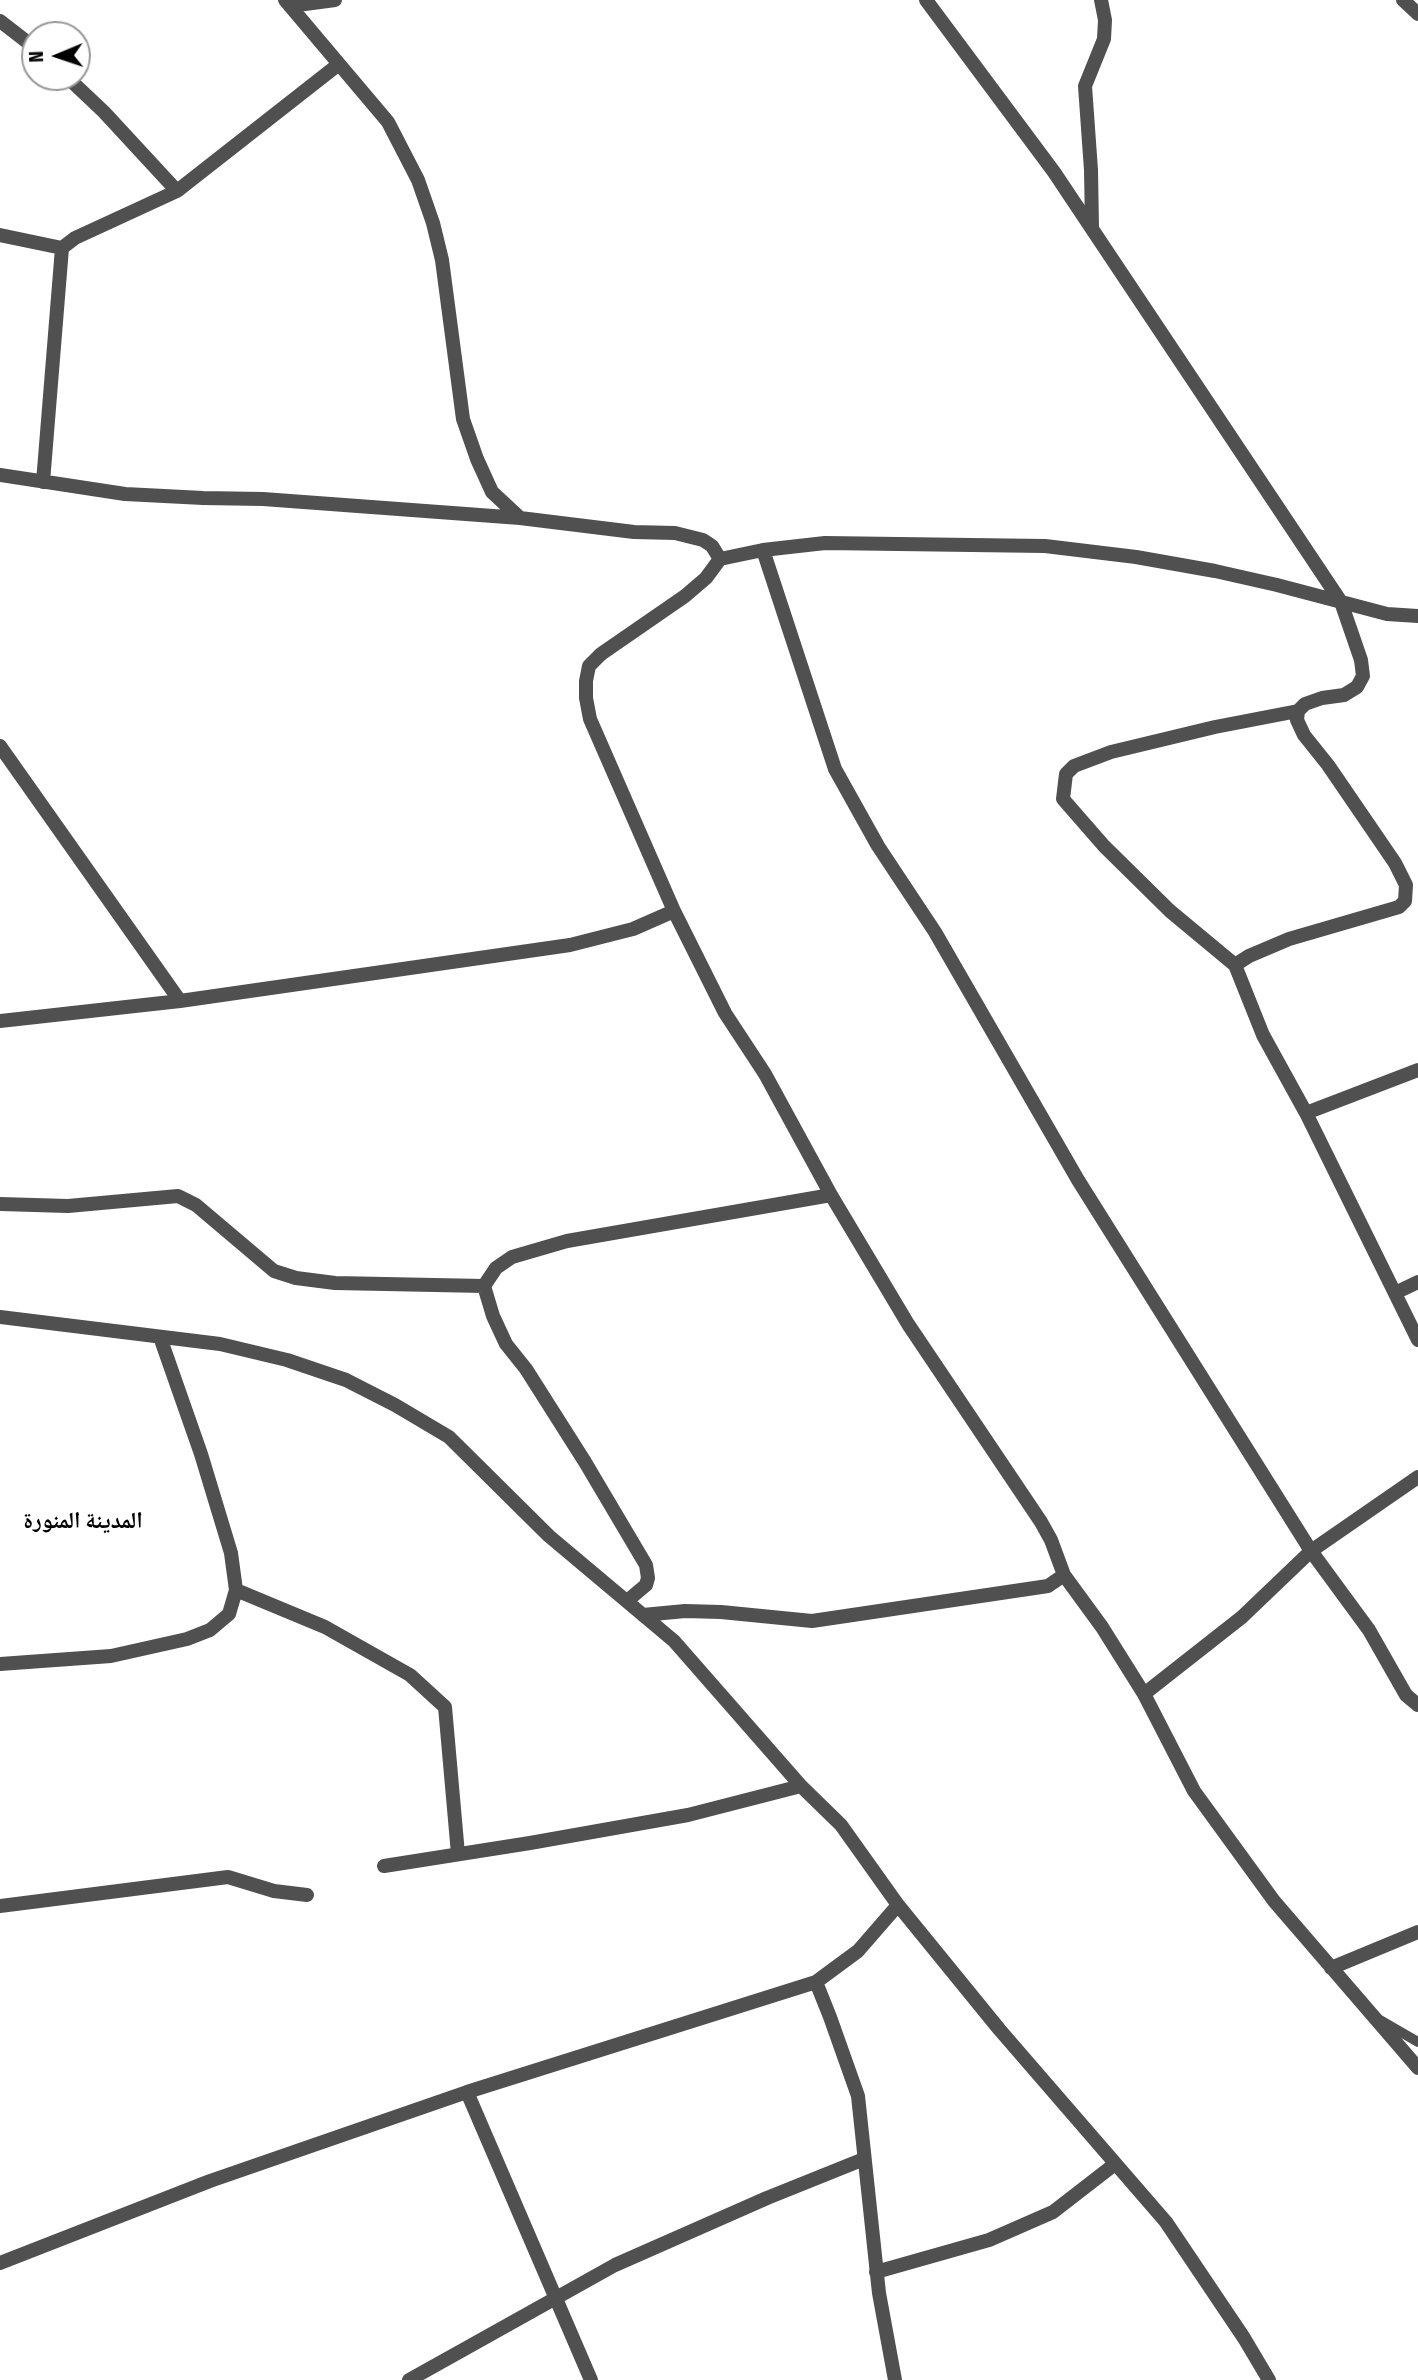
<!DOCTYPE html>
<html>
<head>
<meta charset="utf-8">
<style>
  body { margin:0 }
  #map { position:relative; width:1418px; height:2380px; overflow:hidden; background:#fff; font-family:"Fira Sans Condensed",sans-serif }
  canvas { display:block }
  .north { position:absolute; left:21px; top:21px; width:70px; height:70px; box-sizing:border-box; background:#fff; border:2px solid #999; border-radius:50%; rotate:268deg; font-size:19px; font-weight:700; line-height:28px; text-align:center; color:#000 }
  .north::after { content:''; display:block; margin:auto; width:24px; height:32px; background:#000; clip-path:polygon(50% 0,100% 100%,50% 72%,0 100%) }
</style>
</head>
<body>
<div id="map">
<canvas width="1418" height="2380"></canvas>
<div class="north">N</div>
</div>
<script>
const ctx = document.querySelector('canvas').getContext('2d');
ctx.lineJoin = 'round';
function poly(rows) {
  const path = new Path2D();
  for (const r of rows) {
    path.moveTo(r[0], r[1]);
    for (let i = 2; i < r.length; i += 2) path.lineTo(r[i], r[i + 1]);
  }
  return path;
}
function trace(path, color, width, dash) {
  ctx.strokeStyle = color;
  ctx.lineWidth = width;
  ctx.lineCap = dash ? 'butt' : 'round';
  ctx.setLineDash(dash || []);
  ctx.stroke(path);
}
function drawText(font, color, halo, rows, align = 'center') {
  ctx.font = font + ' "Fira Sans Condensed","Noto Naskh Arabic",sans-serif';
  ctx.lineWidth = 5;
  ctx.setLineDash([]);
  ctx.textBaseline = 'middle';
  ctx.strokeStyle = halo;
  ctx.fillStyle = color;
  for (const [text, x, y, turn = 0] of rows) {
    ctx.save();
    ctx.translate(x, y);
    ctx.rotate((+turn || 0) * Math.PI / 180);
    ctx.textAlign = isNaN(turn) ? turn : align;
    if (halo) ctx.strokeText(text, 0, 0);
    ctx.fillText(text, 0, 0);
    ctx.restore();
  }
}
trace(poly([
  [1380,2020,1418,2042]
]), '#505050', 10);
trace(poly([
  [285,0,388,122,418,180,433,223,442,260,463,419,477,459,492,492,520,518,634,532,675,533,703,540,712,546,720,559,763,550,825,543,1045,546,1136,557,1215,571,1277,585,1387,614,1418,616],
  [926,0,1054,172,1341,602,1361,660,1363,676,1357,687,1344,695,1322,698,1305,704,1298,711,1297,720,1304,735,1328,765,1395,863,1406,885,1405,901,1399,907,1289,939,1249,956,1235,965,1263,1035,1306,1113,1418,1340],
  [1403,0,1418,14],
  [290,6,335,0],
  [0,21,35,48],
  [177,191,339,64],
  [1092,227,1091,170,1085,86,1104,39,1105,20,1101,0],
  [0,235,62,248],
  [0,475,125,494,203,498,263,499,520,518],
  [43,482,62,248,75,238,177,191,104,112,67,77],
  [720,559,706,578,685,596,601,654,589,666,586,681,586,698,590,719,674,911,725,1013,765,1074,831,1195,908,1324,1041,1522,1051,1540,1064,1575,1102,1627,1144,1694,1242,1617,1311,1551,1078,1180,935,932,878,846,835,769,763,550],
  [0,746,180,1001],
  [1235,965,1170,911,1104,846,1063,799,1066,774,1074,766,1111,752,1215,727,1298,711],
  [0,1021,180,1001,570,945,633,929,674,911],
  [1306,1113,1418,1070],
  [0,1204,68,1206,178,1196,196,1205,274,1271,296,1278,335,1283,484,1286],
  [1395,1293,1418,1282],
  [0,1317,220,1344,287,1360,346,1380,395,1405,449,1437,549,1536,674,1641,801,1786,841,1825,898,1905,858,1951,816,1982,467,2092,210,2181,0,2263],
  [1418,1477,1311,1551,1369,1630,1406,1695,1418,1705],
  [236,1590,325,1627,410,1675,445,1707,458,1854],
  [627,1601,646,1585,648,1578,646,1565,585,1462,526,1369,506,1344,493,1316,484,1286,496,1268,512,1257,567,1241,831,1195],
  [643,1615,685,1611,721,1612,812,1621,1048,1586,1064,1575],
  [0,1664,111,1656,187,1639,210,1630,229,1614,236,1590,231,1553,201,1454,160,1337],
  [1144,1694,1194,1791,1274,1901,1418,2068],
  [384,1866,530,1843,688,1815,801,1786],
  [898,1905,999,2029,1166,2222,1244,2338,1269,2380],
  [0,1906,228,1877,274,1891,307,1895],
  [1331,1968,1418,1932],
  [816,1982,830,2017,858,2096,879,2293,895,2380],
  [467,2092,591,2380],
  [876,2272,989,2240,1053,2212,1115,2164],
  [409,2380,615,2265,767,2198,864,2159]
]), '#505050', 14);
drawText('bold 23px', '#000', '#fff', [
  ["المدينة المنورة",83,1522]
]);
</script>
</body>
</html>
